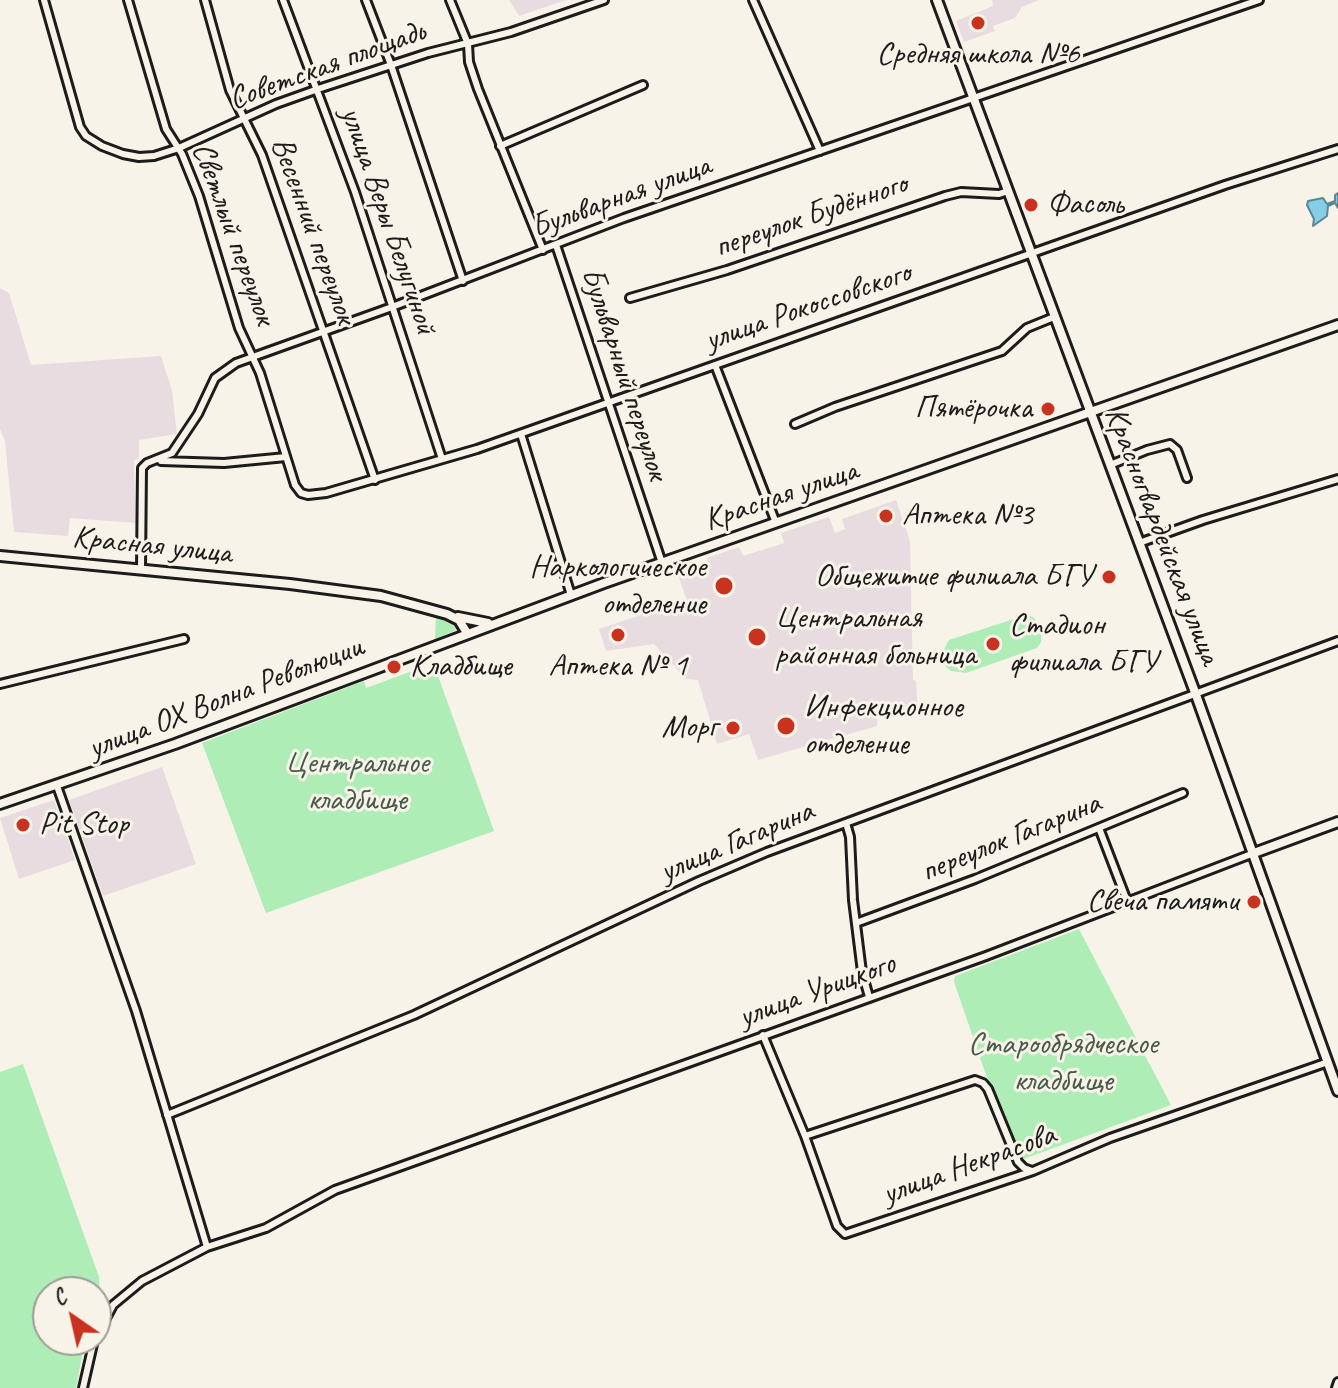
<!DOCTYPE html>
<html>
<head>
<meta charset="utf-8">
<style>
  body { margin:0 }
  #map { position:relative; width:1338px; height:1388px; overflow:hidden; background:#f7f3e8; font-family:Caveat,sans-serif }
  canvas { display:block }
  .north { position:absolute; left:32px; top:1276px; width:80px; height:80px; box-sizing:border-box; background:#f7f3e8; border:2px solid #9f9d96; border-radius:50%; rotate:326deg; font-size:22px; font-weight:700; line-height:32px; text-align:center; color:#1c1c1c }
  .north::after { content:''; display:block; margin:auto; width:28px; height:36px; background:#c8321e; clip-path:polygon(50% 0,100% 100%,50% 72%,0 100%) }
</style>
</head>
<body>
<div id="map">
<canvas width="1338" height="1388"></canvas>
<div class="north">С</div>
</div>
<script>
const ctx = document.querySelector('canvas').getContext('2d');
ctx.lineJoin = 'round';
function paint(path, color) {
  ctx.fillStyle = color;
  ctx.fill(path, 'evenodd');
}
function poly(rows) {
  const path = new Path2D();
  for (const r of rows) {
    path.moveTo(r[0], r[1]);
    for (let i = 2; i < r.length; i += 2) path.lineTo(r[i], r[i + 1]);
  }
  return path;
}
function trace(path, color, width, dash) {
  ctx.strokeStyle = color;
  ctx.lineWidth = width;
  ctx.lineCap = dash ? 'butt' : 'round';
  ctx.setLineDash(dash || []);
  ctx.stroke(path);
}
function drawText(font, color, halo, rows, align = 'center') {
  ctx.font = font + ' Caveat,sans-serif';
  ctx.lineWidth = 6;
  ctx.setLineDash([]);
  ctx.textBaseline = 'middle';
  ctx.strokeStyle = halo;
  ctx.fillStyle = color;
  for (const [text, x, y, turn = 0] of rows) {
    ctx.save();
    ctx.translate(x, y);
    ctx.rotate((+turn || 0) * Math.PI / 180);
    ctx.textAlign = isNaN(turn) ? turn : align;
    if (halo) ctx.strokeText(text, 0, 0);
    ctx.fillText(text, 0, 0);
    ctx.restore();
  }
}
paint(poly([
  [509,0,566,0,519,16],
  [992,0,1039,0,1022,7,1015,18,993,26,995,31,964,42,956,21,993,6],
  [0,288,9,293,31,365,161,356,172,391,177,434,139,440,139,459,134,460,136,523,70,518,68,536,14,532,5,441,0,429],
  [896,500,910,541,913,680,916,681,918,712,878,714,877,726,758,760,749,734,717,744,698,680,686,679,654,644,606,651,599,629,680,602,682,606,688,604,676,569,682,566,684,569,707,561,707,558,739,547,743,556,784,543,781,533,829,517,835,533,845,529,842,519],
  [162,767,196,864,103,896,69,800],
  [54,800,75,860,19,879,0,818]
]), '#e8dce1');
paint(poly([
  [436,614,450,620,456,630,435,639],
  [1026,615,1033,617,1042,628,1041,642,1037,648,966,673,951,671,946,667,942,653,949,640],
  [415,670,419,678,437,673,494,831,266,913,202,743,364,681,366,688],
  [1079,929,1171,1105,1021,1160,985,1072,954,982,955,976],
  [23,1064,99,1277,100,1302,96,1313,96,1292,48,1292,48,1340,85,1340,76,1388,0,1388,0,1072]
]), '#aeeeb6');
const water = poly([
  [1338,193,1338,208,1335,203,1328,206,1327,216,1313,226,1314,219,1307,205,1308,201,1323,198,1327,204,1335,201,1335,195,1338,193]
]);
paint(water, '#85cee6');
trace(water, '#5b8795', 2);
const street = poly([
  [44,0,80,127,86,136,102,146,123,154,139,157,154,156,179,148,276,104,318,89,428,53,511,32,604,0],
  [128,0,166,129,182,154,199,196,239,328,260,373,295,485,301,493,308,495,326,493,477,449,1225,185,1338,149],
  [205,0,230,90,262,155,375,480],
  [283,0,355,192,442,459],
  [366,0,391,65,463,281],
  [450,0,468,44,469,62,478,89,543,250],
  [753,0,820,151],
  [500,146,643,85],
  [556,245,662,563],
  [630,298,727,270,945,196,961,192,999,194,1008,191],
  [715,365,776,523],
  [795,424,835,407,1002,351,1027,328,1054,317],
  [521,434,571,595],
  [161,461,224,463,286,457],
  [1110,465,1147,450,1170,444,1177,450,1187,478],
  [1139,543,1203,520,1338,479],
  [141,569,142,468,147,463,172,453,198,414,215,378,236,363,392,307,624,218,1259,0],
  [0,684,184,639],
  [57,786,136,1011,207,1247],
  [846,823,850,837,853,900,862,972,869,997],
  [1099,828,1127,901],
  [856,923,975,879,1183,793],
  [763,1035,805,1136,837,1226,845,1234,1033,1171,1110,1138,1328,1062],
  [167,1115,414,1015,699,881,767,852,1338,641],
  [805,1136,975,1080,983,1083,988,1089,1018,1162,1024,1168,1032,1171],
  [96,1337,113,1305,142,1281,207,1247,266,1228,335,1190,986,956,1254,853],
  [83,1388,94,1340],
  [1336,1388,1338,1382]
]);
const secondary = poly([
  [937,0,1196,695,1338,1091],
  [0,556,290,584,381,596,447,614,459,620,467,633],
  [458,617,488,623],
  [0,804,175,744,604,583,1338,325],
  [1254,853,1338,822]
]);
trace(street, '#1c1c1c', 12);
trace(secondary, '#1c1c1c', 14);
trace(street, '#f7f3e8', 6);
trace(secondary, '#f7f3e8', 8);
for (const [x, y, r, color] of [
  [978,23,8,"#c8321e"],
  [1031,205,8,"#c8321e"],
  [1048,409,8,"#c8321e"],
  [886,516,8,"#c8321e"],
  [1109,577,8,"#c8321e"],
  [724,586,10,"#c8321e"],
  [618,635,8,"#c8321e"],
  [757,637,10,"#c8321e"],
  [993,644,8,"#c8321e"],
  [394,667,8,"#c8321e"],
  [786,726,10,"#c8321e"],
  [733,728,8,"#c8321e"],
  [23,825,8,"#c8321e"],
  [1254,902,8,"#c8321e"]
]) {
  const dot = new Path2D();
  dot.arc(x, y, r, 0, 2 * Math.PI);
  ctx.fillStyle = color;
  ctx.fill(dot);
  trace(dot, '#f7f3e8', 3);
}
drawText('32px', '#1c1c1c', '#f7f3e8', [
  ["Средняя школа №6",978,55,"center"],
  ["Фасоль",1047,205],
  ["Пятёрочка",1032,409,"right"],
  ["Аптека №3",902,516],
  ["Наркологическое",706,568,"right"],
  ["отделение",706,605,"right"],
  ["Общежитие филиала БГУ",1093,577,"right"],
  ["Центральная",775,619],
  ["районная больница",775,656],
  ["Стадион",1009,626],
  ["филиала БГУ",1009,663],
  ["Кладбище",410,667],
  ["Аптека № 1",618,667,"center"],
  ["Инфекционное",804,708],
  ["отделение",804,745],
  ["Морг",717,728,"right"],
  ["Pit Stop",39,825],
  ["Свеча памяти",1238,902,"right"]
], 'left');
drawText('32px', '#1c1c1c', '#f7f3e8', [
  ["Советская площадь",327,66,-20],
  ["Бульварная улица",621,197,-20],
  ["переулок Будённого",811,216,-19],
  ["улица Веры Белугиной",388,221,71],
  ["Весенний переулок",313,231,70],
  ["Светлый переулок",233,234,70],
  ["улица Рокоссовского",808,307,-19],
  ["Бульварный переулок",624,374,72],
  ["Красная улица",781,496,-19],
  ["Красногвардейская улица",1162,536,69],
  ["Красная улица",152,546,6],
  ["улица ОХ Волна Революции",226,698,-21],
  ["переулок Гагарина",1011,838,-22],
  ["улица Гагарина",737,842,-23],
  ["улица Урицкого",817,991,-20],
  ["улица Некрасова",969,1165,-20]
]);
drawText('32px', '#485b4a', '#f7f3e8', [
  ["Центральное",357,764],
  ["кладбище",357,801],
  ["Старообрядческое",1063,1045],
  ["кладбище",1063,1082]
]);
</script>
</body>
</html>
